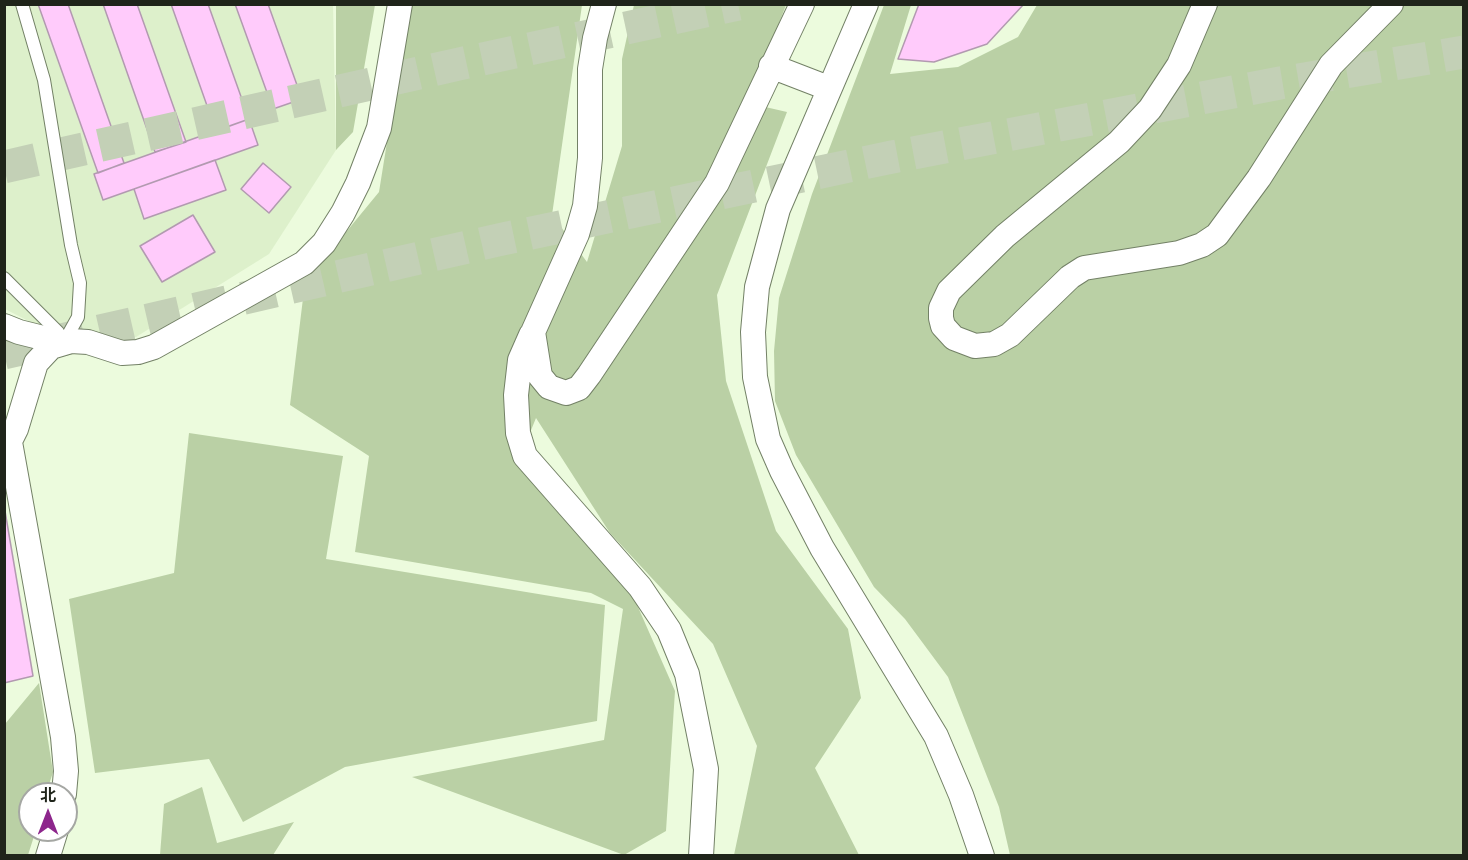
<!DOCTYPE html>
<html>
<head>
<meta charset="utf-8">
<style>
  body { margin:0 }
  #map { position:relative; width:1468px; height:860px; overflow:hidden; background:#ecfbdd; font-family:Figtree,"Noto Sans SC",sans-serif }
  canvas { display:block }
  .frame { position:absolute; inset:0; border:6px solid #1f241a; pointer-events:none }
  .north { position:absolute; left:18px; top:782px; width:60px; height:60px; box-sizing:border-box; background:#fff; border:2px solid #a5a7a3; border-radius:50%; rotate:0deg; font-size:16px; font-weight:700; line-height:24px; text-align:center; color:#1f241a }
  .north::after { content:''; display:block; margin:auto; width:21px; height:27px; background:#8d268c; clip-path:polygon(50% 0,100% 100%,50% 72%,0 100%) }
</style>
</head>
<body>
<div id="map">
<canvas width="1468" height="860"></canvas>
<div class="frame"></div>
<div class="north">北</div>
</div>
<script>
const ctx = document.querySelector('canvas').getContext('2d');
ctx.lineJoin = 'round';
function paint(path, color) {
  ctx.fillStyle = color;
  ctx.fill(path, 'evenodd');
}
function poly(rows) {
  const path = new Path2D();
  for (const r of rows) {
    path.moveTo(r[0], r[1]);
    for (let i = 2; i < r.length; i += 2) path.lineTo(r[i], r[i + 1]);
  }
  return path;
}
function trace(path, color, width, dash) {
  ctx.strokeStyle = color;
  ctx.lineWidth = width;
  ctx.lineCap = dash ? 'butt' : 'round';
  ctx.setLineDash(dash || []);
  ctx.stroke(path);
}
paint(poly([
  [4,5,333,5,336,150,269,254,136,337,42,328,5,309]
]), '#ddf0cb');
paint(poly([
  [336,5,375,5,353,132,336,150],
  [409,5,582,5,552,215,587,262,622,146,622,59,634,5,786,5,748,103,787,112,717,295,726,381,776,531,848,629,861,698,815,768,859,855,734,855,757,746,713,644,610,533,536,418,518,462,546,499,634,598,675,691,666,831,624,855,412,777,604,740,623,609,591,593,355,552,369,456,290,405,305,282,379,192],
  [884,5,911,5,890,74,958,67,1018,37,1037,5,1463,5,1463,855,1010,855,999,807,948,677,905,619,874,587,796,455,775,401,774,351,779,298,812,194],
  [189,433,343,456,326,559,605,605,597,721,345,767,243,822,209,759,95,773,69,599,174,573],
  [39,683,53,772,46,794,30,794,30,830,36,830,28,855,5,855,5,724],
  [202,787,217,843,294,822,273,855,160,855,164,804]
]), '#bad0a5');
const building = poly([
  [38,4,68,4,124,163,98,173,38,4],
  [103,4,137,4,186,142,155,152,103,4],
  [171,4,208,4,249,119,216,131,171,4],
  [235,4,268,4,302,99,273,109,235,4],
  [919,4,1024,4,987,44,934,62,898,59,919,4],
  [249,119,258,145,103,200,94,174,249,119],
  [215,160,226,190,144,219,134,189,215,160],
  [263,163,291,187,269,213,241,189,263,163],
  [193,215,215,252,162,282,140,246,193,215],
  [4,505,33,676,4,683,4,505]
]);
paint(building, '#ffcbfb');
trace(building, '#b29ab0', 1.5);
trace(poly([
  [4,167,459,64,738,4],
  [4,353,498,240,892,157,1280,83,1464,52]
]), '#c3d0b6', 33, [33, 16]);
const service = poly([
  [22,4,44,80,71,245,80,283,78,317,64,342],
  [4,278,58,332,62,341]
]);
const minor = poly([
  [604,4,595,38,590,69,590,158,585,206,577,234,533,332,540,376,549,387,566,393,579,388,589,375,717,183,802,4],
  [866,4,778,209,757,287,753,332,755,377,768,439,782,471,822,548,936,736,961,795,982,856],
  [1205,4,1179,65,1150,109,1119,142,1005,236,949,291,941,308,941,318,943,326,954,338,975,346,994,344,1010,335,1070,277,1084,268,1179,253,1202,245,1217,235,1259,178,1331,65,1391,4],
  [771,66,828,88],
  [4,326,19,332,63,343],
  [531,335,520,360,516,395,518,433,525,456,640,587,669,630,687,674,706,769,701,856],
  [10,442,63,737,66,771,64,794],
  [4,453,16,429,36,363,51,347,71,341,88,342,122,353,138,352,154,347,304,263,324,243,343,213,358,183,379,128,400,4],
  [48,856,56,830]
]);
trace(service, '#738166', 14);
trace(minor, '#738166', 26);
trace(service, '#fff', 12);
trace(minor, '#fff', 24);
</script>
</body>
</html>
